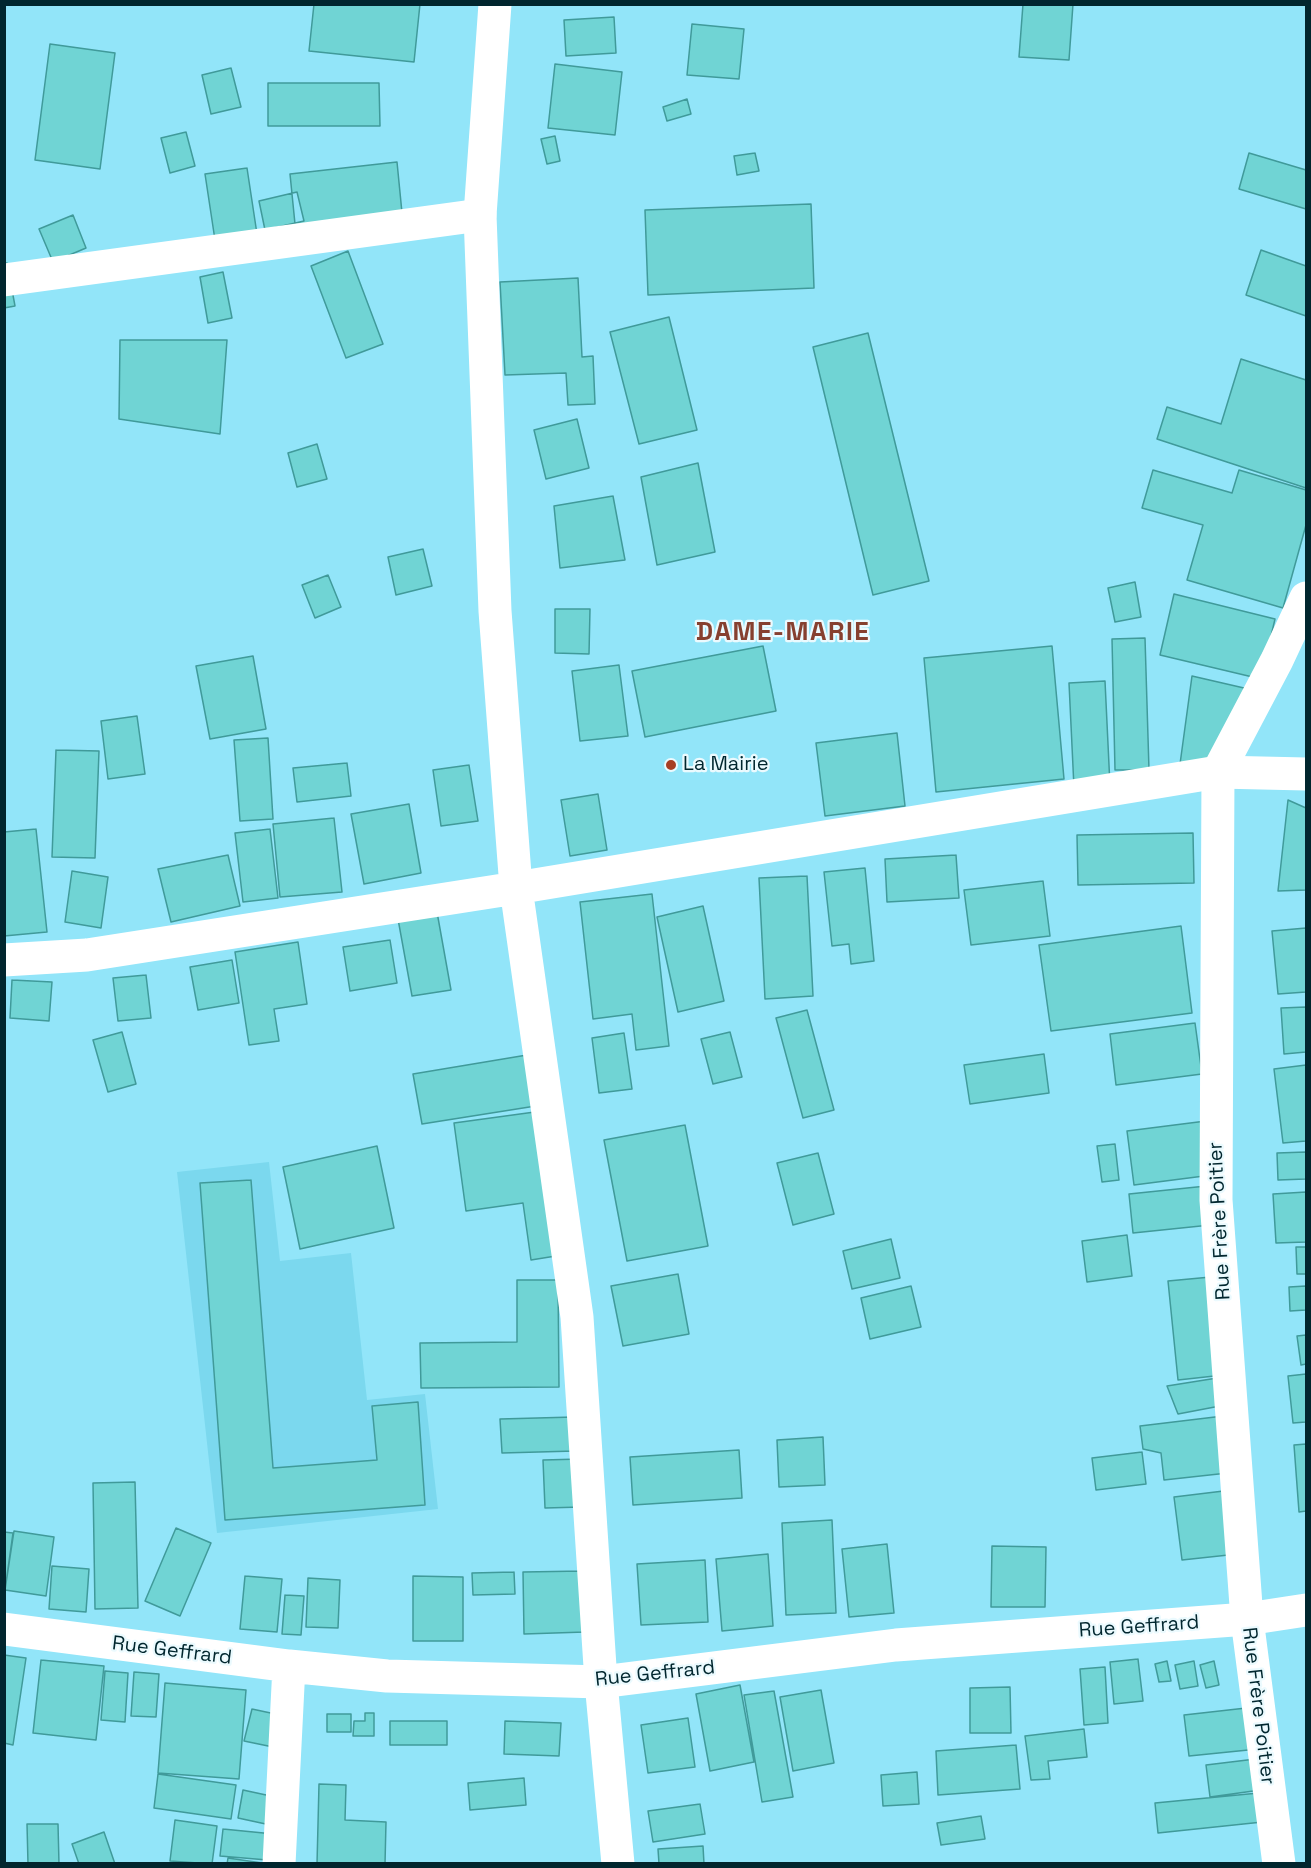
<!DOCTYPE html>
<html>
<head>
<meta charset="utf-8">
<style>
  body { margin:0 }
  #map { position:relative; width:1311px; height:1868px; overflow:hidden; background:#92e5f9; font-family:"Space Grotesk",sans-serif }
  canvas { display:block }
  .frame { position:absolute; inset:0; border:6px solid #01262e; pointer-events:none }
</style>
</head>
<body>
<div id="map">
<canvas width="1311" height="1868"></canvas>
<div class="frame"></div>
</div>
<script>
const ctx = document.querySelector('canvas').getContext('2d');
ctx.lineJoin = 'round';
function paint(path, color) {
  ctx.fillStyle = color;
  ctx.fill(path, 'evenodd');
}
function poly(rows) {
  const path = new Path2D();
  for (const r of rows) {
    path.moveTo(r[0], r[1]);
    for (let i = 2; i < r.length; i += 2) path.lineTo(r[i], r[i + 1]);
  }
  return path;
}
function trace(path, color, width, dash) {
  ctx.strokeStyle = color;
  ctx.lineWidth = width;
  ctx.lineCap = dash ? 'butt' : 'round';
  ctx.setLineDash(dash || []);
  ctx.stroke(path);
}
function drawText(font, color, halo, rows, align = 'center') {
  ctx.font = font + ' "Space Grotesk",sans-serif';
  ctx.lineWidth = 4.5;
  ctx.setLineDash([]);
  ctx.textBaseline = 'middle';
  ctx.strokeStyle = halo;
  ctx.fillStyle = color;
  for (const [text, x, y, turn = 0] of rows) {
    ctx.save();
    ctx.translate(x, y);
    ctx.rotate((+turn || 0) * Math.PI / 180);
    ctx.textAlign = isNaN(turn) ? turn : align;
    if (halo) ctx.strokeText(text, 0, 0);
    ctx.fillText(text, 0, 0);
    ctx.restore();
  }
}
paint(poly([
  [269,1162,280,1261,351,1253,367,1400,425,1394,438,1509,217,1533,177,1172]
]), '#7bd8ee');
const building = poly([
  [314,4,420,4,414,62,309,51,314,4],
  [1023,4,1073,4,1069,60,1019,57,1023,4],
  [614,17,616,53,566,56,564,20,614,17],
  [692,24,744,29,739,79,687,75,692,24],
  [50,44,115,53,100,169,35,160,50,44],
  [555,64,622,72,615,135,548,128,555,64],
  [231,68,241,107,211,114,202,75,231,68],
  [268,83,379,83,380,126,268,126,268,83],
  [687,99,691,114,667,121,663,107,687,99],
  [186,132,195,166,170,173,161,138,186,132],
  [555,136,560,161,547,164,541,139,555,136],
  [755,153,759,171,737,175,734,156,755,153],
  [1249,153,1306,170,1306,209,1239,189,1249,153],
  [397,162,403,223,296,234,290,174,397,162],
  [247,168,257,234,215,240,205,174,247,168],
  [297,192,304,221,265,230,259,201,297,192],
  [811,204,814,288,648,295,645,210,811,204],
  [73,215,86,248,53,262,39,229,73,215],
  [1261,250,1306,266,1306,316,1246,295,1261,250],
  [348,251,383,344,346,358,311,266,348,251],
  [7,263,15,306,4,308,4,264,7,263],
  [223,272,232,318,208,323,200,277,223,272],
  [578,278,582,357,593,356,595,404,568,405,566,373,505,375,500,282,578,278],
  [669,317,697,430,639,444,610,332,669,317],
  [868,333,929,581,873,595,813,347,868,333],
  [120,340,227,340,220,434,119,419,120,340],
  [1241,359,1306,380,1306,488,1157,439,1167,407,1221,424,1241,359],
  [577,419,589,468,546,479,534,430,577,419],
  [317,444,327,479,297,487,288,453,317,444],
  [698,463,715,552,657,565,641,477,698,463],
  [1153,470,1232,493,1239,470,1306,490,1306,525,1283,608,1187,580,1203,525,1142,508,1153,470],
  [613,496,625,560,560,568,554,506,613,496],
  [423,549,432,586,396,595,388,557,423,549],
  [328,575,341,607,315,618,302,585,328,575],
  [1135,582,1141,617,1115,622,1108,588,1135,582],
  [1174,594,1275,619,1261,679,1160,655,1174,594],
  [555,609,590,609,589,654,555,653,555,609],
  [1145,638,1149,770,1115,770,1112,639,1145,638],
  [763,646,776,711,645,737,632,671,763,646],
  [1052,646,1064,779,936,792,924,658,1052,646],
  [253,656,266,729,210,739,196,666,253,656],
  [619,665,628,736,580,741,572,671,619,665],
  [1192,676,1257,691,1206,762,1180,764,1192,676],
  [1105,681,1110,786,1074,788,1069,683,1105,681],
  [137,716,145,774,108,779,101,721,137,716],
  [897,733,905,806,825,816,816,743,897,733],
  [268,738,273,819,240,821,234,740,268,738],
  [56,750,99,751,95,858,52,857,56,750],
  [347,763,351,796,297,802,293,768,347,763],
  [469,765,478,821,441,826,433,770,469,765],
  [598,794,607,850,570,856,561,800,598,794],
  [1288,800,1306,808,1306,890,1278,891,1288,800],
  [409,804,421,873,364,884,351,814,409,804],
  [334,818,342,892,280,897,273,824,334,818],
  [36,829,47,932,4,936,4,832,36,829],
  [270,829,278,898,243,902,235,833,270,829],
  [1193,833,1194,883,1078,885,1077,835,1193,833],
  [228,855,240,906,171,922,158,869,228,855],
  [956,855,959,898,887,902,885,859,956,855],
  [865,868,874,961,851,964,849,944,832,946,824,872,865,868],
  [72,871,108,877,101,928,65,922,72,871],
  [807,876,813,996,765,999,759,878,807,876],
  [1043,881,1050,936,971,945,964,890,1043,881],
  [652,894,669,1046,636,1050,632,1014,593,1019,580,902,652,894],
  [703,906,724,1001,678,1012,657,917,703,906],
  [437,912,451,990,412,996,398,919,437,912],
  [1181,926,1192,1013,1051,1031,1039,945,1181,926],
  [1306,928,1306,992,1278,994,1272,931,1306,928],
  [390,940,397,983,350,991,343,947,390,940],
  [298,942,307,1004,274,1009,279,1041,249,1045,235,952,298,942],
  [232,960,239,1003,198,1010,190,967,232,960],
  [146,975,151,1018,118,1021,113,978,146,975],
  [12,980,52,982,49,1021,10,1018,12,980],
  [1306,1007,1306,1052,1284,1054,1281,1008,1306,1007],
  [807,1010,834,1110,803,1118,776,1018,807,1010],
  [1195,1023,1202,1074,1116,1085,1110,1034,1195,1023],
  [122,1032,136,1084,108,1092,93,1040,122,1032],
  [730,1032,742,1077,713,1084,701,1039,730,1032],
  [624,1033,632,1089,599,1093,592,1038,624,1033],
  [533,1054,542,1105,422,1124,413,1074,533,1054],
  [1044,1054,1049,1093,970,1104,964,1065,1044,1054],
  [1306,1065,1306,1141,1283,1143,1274,1069,1306,1065],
  [542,1111,562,1255,531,1260,523,1203,466,1211,454,1123,542,1111],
  [1206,1121,1212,1175,1134,1185,1127,1131,1206,1121],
  [685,1125,708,1246,627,1261,604,1140,685,1125],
  [1115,1144,1119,1180,1102,1182,1097,1146,1115,1144],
  [377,1146,394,1228,300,1249,283,1167,377,1146],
  [1306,1152,1306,1179,1278,1180,1277,1153,1306,1152],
  [818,1153,834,1214,793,1225,777,1163,818,1153],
  [251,1180,273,1468,377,1460,372,1406,418,1402,425,1505,225,1520,200,1183,251,1180],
  [1216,1185,1220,1224,1133,1233,1129,1194,1216,1185],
  [1306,1192,1306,1242,1276,1243,1273,1194,1306,1192],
  [1127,1235,1132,1276,1087,1282,1082,1241,1127,1235],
  [891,1239,900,1278,852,1289,843,1251,891,1239],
  [1296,1247,1306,1247,1306,1274,1297,1274,1296,1247],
  [678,1274,689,1334,623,1346,611,1286,678,1274],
  [1232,1275,1242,1373,1178,1380,1168,1281,1232,1275],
  [517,1280,558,1280,559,1387,421,1388,420,1343,517,1342,517,1280],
  [911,1286,921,1327,870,1339,861,1298,911,1286],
  [1306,1286,1306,1310,1290,1311,1289,1287,1306,1286],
  [1306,1335,1306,1364,1301,1365,1297,1336,1306,1335],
  [1306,1374,1306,1422,1293,1423,1288,1376,1306,1374],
  [1236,1375,1241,1402,1178,1414,1167,1386,1236,1375],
  [1240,1414,1246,1471,1164,1480,1161,1453,1143,1449,1140,1426,1240,1414],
  [574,1417,575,1451,502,1453,500,1419,574,1417],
  [823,1437,825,1485,779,1487,777,1440,823,1437],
  [1306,1444,1306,1511,1299,1512,1294,1445,1306,1444],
  [739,1450,742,1498,633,1505,630,1457,739,1450],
  [1142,1452,1146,1484,1096,1490,1092,1458,1142,1452],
  [581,1459,582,1507,545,1508,543,1460,581,1459],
  [135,1482,138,1608,95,1609,93,1483,135,1482],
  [1240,1489,1247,1553,1182,1560,1174,1497,1240,1489],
  [832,1520,836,1613,786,1615,782,1523,832,1520],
  [176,1528,211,1543,180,1616,145,1601,176,1528],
  [14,1531,54,1537,46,1596,5,1590,14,1531],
  [4,1532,13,1533,5,1590,4,1590,4,1532],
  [887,1544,894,1613,849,1617,842,1549,887,1544],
  [992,1546,1046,1547,1045,1607,991,1607,992,1546],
  [768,1554,773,1626,722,1631,716,1559,768,1554],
  [705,1560,708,1622,641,1625,637,1564,705,1560],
  [52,1566,89,1569,86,1612,49,1609,52,1566],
  [583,1571,585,1632,524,1634,523,1572,583,1571],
  [514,1572,515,1594,473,1595,472,1573,514,1572],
  [245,1576,282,1579,277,1632,240,1629,245,1576],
  [413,1576,463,1577,463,1641,413,1641,413,1576],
  [308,1578,340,1580,338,1628,306,1627,308,1578],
  [285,1595,304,1596,301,1635,282,1634,285,1595],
  [4,1655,26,1658,13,1745,4,1743,4,1655],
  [1138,1659,1143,1701,1114,1704,1110,1662,1138,1659],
  [41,1660,104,1666,96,1740,33,1733,41,1660],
  [1167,1661,1171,1681,1159,1682,1155,1664,1167,1661],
  [1194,1661,1198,1686,1180,1689,1175,1665,1194,1661],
  [1214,1661,1219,1685,1206,1688,1200,1665,1214,1661],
  [1105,1667,1108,1723,1084,1725,1080,1669,1105,1667],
  [105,1671,128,1673,125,1722,101,1720,105,1671],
  [134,1672,159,1674,156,1717,131,1716,134,1672],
  [165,1683,246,1690,239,1779,158,1773,165,1683],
  [740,1685,754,1762,710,1771,696,1694,740,1685],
  [1010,1687,1011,1733,970,1733,970,1688,1010,1687],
  [821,1690,834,1763,793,1771,780,1697,821,1690],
  [774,1691,793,1797,762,1802,744,1695,774,1691],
  [1264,1706,1268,1748,1189,1756,1184,1715,1264,1706],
  [252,1709,280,1715,273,1747,244,1741,252,1709],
  [365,1713,374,1713,374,1736,353,1736,354,1721,365,1721,365,1713],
  [327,1714,351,1714,351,1732,327,1732,327,1714],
  [688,1718,695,1767,648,1773,641,1725,688,1718],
  [390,1721,447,1721,447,1745,390,1745,390,1721],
  [505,1721,561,1723,559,1756,504,1754,505,1721],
  [1084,1729,1087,1757,1048,1761,1050,1779,1031,1780,1025,1736,1084,1729],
  [1016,1745,1020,1789,938,1795,936,1751,1016,1745],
  [1272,1757,1275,1788,1210,1797,1206,1765,1272,1757],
  [917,1772,919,1804,883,1806,881,1775,917,1772],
  [158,1774,236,1785,231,1819,154,1808,158,1774],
  [524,1778,526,1805,470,1810,468,1783,524,1778],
  [319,1784,346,1785,345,1820,386,1822,385,1864,317,1864,319,1784],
  [243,1790,280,1798,275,1826,238,1818,243,1790],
  [1269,1792,1272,1821,1158,1833,1155,1803,1269,1792],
  [700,1804,705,1834,653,1842,648,1811,700,1804],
  [981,1816,985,1839,941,1845,937,1823,981,1816],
  [175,1820,217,1826,212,1864,170,1861,175,1820],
  [27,1824,58,1824,59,1864,28,1864,27,1824],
  [223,1829,294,1836,291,1862,220,1856,223,1829],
  [104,1832,115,1864,79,1864,72,1844,104,1832],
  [703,1846,704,1864,659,1864,658,1849,703,1846],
  [228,1858,269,1864,227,1864,228,1858]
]);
paint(building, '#70d4d4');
trace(building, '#409a9a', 1.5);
trace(poly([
  [4,280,480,215],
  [4,1629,289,1666,387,1676,601,1682,896,1645,1247,1619,1306,1610],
  [279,1864,289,1666]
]), '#fff', 33);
trace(poly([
  [495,4,480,215,495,611,516,888,577,1317,601,1682,618,1864],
  [4,960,87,955,516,888,1218,772,1306,774]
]), '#fff', 33);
trace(poly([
  [1279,1864,1247,1619,1216,1200,1218,772,1277,660,1306,598]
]), '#fff', 33);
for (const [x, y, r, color] of [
  [671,765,6,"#a73e23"]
]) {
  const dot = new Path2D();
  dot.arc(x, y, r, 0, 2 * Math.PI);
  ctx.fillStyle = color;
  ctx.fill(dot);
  trace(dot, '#ebfafe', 2);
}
drawText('20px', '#01262e', '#ebfafe', [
  ["La Mairie",683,765]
], 'left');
drawText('20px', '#01262e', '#ebfafe', [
  ["Rue Frère Poitier",1220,1221,-93],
  ["Rue Geffrard",1139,1627,-4],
  ["Rue Geffrard",172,1651,7],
  ["Rue Geffrard",655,1674,-6],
  ["Rue Frère Poitier",1258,1706,83]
]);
ctx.letterSpacing = '1.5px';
drawText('bold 26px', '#86402f', '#ebfafe', [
  ["DAME-MARIE",783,633]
]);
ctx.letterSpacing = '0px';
</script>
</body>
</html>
